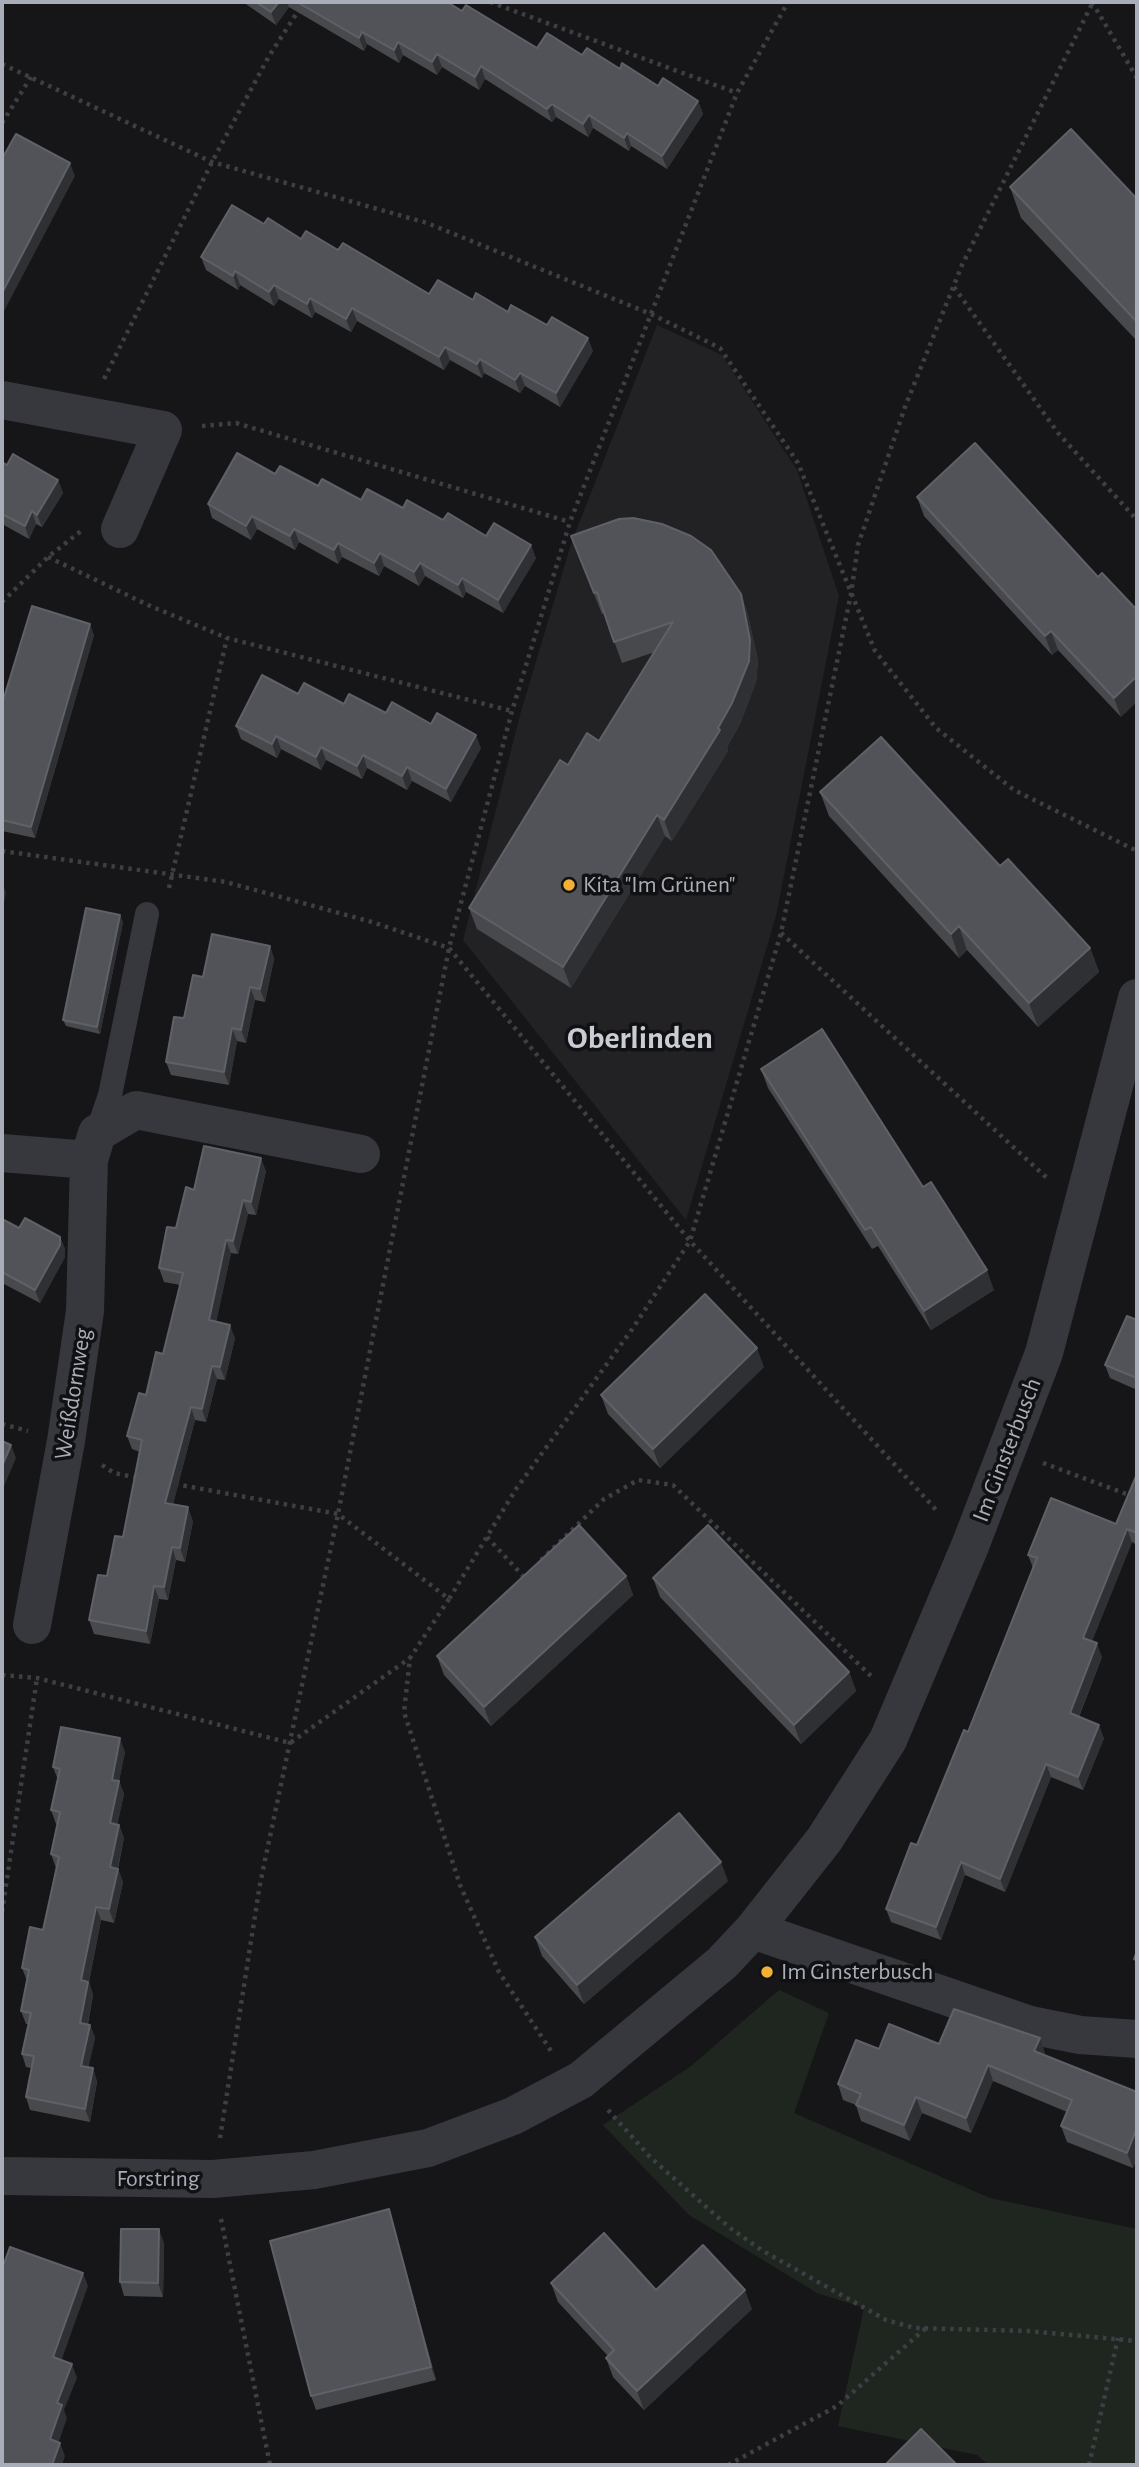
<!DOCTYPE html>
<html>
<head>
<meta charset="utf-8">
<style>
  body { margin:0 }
  #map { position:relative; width:1139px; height:2467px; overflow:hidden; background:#161618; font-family:"Alegreya Sans",sans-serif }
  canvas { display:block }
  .frame { position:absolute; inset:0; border:4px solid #a8adb8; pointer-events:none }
</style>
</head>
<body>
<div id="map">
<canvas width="1139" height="2467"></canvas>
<div class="frame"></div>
</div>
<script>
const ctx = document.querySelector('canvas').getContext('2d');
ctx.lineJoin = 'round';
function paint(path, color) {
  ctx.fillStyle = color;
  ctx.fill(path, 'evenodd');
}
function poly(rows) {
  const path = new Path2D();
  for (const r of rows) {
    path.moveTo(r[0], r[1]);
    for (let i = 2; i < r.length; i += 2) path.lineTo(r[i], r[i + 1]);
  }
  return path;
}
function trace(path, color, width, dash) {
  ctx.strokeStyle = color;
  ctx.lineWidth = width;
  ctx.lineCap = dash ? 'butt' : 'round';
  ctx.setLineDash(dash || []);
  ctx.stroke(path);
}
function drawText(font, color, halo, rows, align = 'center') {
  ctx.font = font + ' "Alegreya Sans",sans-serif';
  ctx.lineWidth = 7;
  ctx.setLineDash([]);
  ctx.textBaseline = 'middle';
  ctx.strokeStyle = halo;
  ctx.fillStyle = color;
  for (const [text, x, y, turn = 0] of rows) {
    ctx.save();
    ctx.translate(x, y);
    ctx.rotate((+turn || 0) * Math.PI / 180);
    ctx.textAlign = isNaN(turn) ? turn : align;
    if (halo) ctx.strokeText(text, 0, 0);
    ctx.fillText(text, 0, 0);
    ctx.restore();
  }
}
paint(poly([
  [657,325,722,355,797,470,839,596,776,916,686,1220,463,940,520,715,572,541]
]), '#222225');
paint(poly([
  [779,1990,829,2013,794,2113,990,2198,1137,2229,1137,2465,989,2465,977,2455,838,2426,864,2308,817,2293,689,2215,603,2125,691,2066]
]), '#1e261f');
trace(poly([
  [490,2,737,93],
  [1092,2,1137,78],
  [2,64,212,162,427,223,651,314,720,348,798,463,875,651,936,728,1014,790,1137,851],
  [2,123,31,77],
  [954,287,1058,433,1137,520],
  [104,379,212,162,269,56,304,2],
  [202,426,236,423,570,522],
  [48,557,148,605,227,638,512,711],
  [2,602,48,557,81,531],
  [2,851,226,882,372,922,449,948,690,1241,938,1512],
  [169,888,227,638],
  [781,933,1048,1179],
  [2,1424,28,1431],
  [1043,1463,1137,1498],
  [102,1465,114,1473,139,1478],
  [175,1484,338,1514,449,1599,516,1489,633,1328,690,1241,781,933,851,594,858,545,905,407,962,265,1093,2],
  [487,1537,524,1577,527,1573],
  [541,1560,604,1499,638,1480,673,1485,872,1677],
  [449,1599,410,1658,404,1712,460,1885,499,1972,551,2051],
  [2,1675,37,1678,290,1743,410,1658],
  [2,1912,37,1678],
  [608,2110,651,2158,730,2228,763,2251,886,2320,915,2328,1028,2331,1137,2341],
  [220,2138,260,1884,338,1514,449,948,512,711,570,522,737,93,788,2],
  [221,2219,270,2465],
  [728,2465,837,2406,926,2328],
  [1089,2465,1118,2338]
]), '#3d3f44', 4.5, [3.5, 5]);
trace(poly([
  [97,1133,110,1095,147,914]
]), '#37383d', 24);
trace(poly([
  [2,400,163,430,120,529],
  [2,1153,89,1160],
  [32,1625,66,1441,85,1311,89,1160,97,1133,136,1110,361,1154],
  [753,1930,1030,2025,1080,2035,1137,2039],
  [2,2176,213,2179,314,2170,428,2148,513,2116,581,2080,722,1963,753,1930,824,1840,888,1740,970,1546,1044,1353,1137,998]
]), '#37383d', 38);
paint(poly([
  [243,2,447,2,462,11,537,48,582,55,620,69,658,86,698,101,703,114,667,169,631,146,629,151,593,128,588,137,556,117,552,122,485,79,479,90,442,67,437,75,403,55,399,63,367,44,364,51,289,7,276,25],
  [1010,187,1137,199,1137,341,1021,218],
  [264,224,301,239,338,250,429,294,473,300,508,312,593,351,560,407,525,386,520,393,484,373,482,378,450,360,444,370,357,321,351,332,315,312,312,318,279,299,274,306,240,285,238,290,206,270,201,257],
  [2,462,7,465,58,480,63,493,42,527,36,524,29,539,2,524],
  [275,474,361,500,403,508,443,520,486,536,536,558,503,613,466,592,463,598,425,576,419,586,384,566,379,576,342,557,338,564,299,542,295,550,257,529,251,540,212,518,208,504],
  [917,497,1098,577,1121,717,1058,650,1052,655,924,516],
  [571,536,741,594,748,615,758,661,756,682,740,724,727,747,728,751,672,841,665,836,571,988,477,929,469,908,568,765,599,741,655,652,622,663,604,613,602,614],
  [94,635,35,838,2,831,2,704],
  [298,694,431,724,481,748,451,802,412,781,407,790,367,768,362,779,326,760,321,770,281,749,277,758,241,739,236,726],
  [820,792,1000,866,1090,948,1099,972,1038,1027,967,950,959,958,829,816],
  [123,922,100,1034,66,1026,63,1020],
  [270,946,274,959,265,1002,255,1000,246,1043,237,1041,229,1085,171,1075,166,1062,203,977],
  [761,1069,923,1187,994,1290,931,1330,878,1246,872,1249,768,1088],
  [266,1171,256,1215,248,1214,238,1254,231,1253,216,1322,235,1338,225,1380,217,1379,206,1422,195,1420,173,1504,193,1521,185,1562,176,1560,168,1600,159,1599,150,1644,94,1634,89,1620,123,1537,140,1452,132,1449,127,1436,163,1354,180,1285,164,1282,159,1268,176,1228,194,1190],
  [2,1219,19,1228,60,1237,65,1249,65,1257,40,1303,2,1283],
  [1137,1320,1137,1390,1110,1378,1105,1365],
  [764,1367,660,1468,608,1414,601,1395],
  [1137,1474,1137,1545,1132,1542,1092,1641,1102,1657,1079,1717,1104,1738,1083,1790,1051,1777,1005,1892,965,1875,941,1940,891,1922,886,1909,917,1845,968,1732,1033,1568,1028,1555,1116,1524],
  [626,1576,633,1595,491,1726,444,1675,437,1656],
  [653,1578,849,1672,856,1691,801,1744,660,1597],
  [125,1752,119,1781,124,1794,117,1825,119,1825,124,1838,118,1869,123,1882,114,1923,101,1920,89,1982,93,1995,88,2024,90,2025,95,2038,88,2067,93,2068,97,2082,90,2122,30,2110,26,2097,31,2068,26,2067,22,2054,28,2024,26,2024,21,2011,27,1981,22,1968,43,1930,56,1868,51,1854,57,1824,56,1824,51,1810,58,1780,53,1767],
  [728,1881,584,2004,542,1956,535,1937],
  [939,2044,1045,2053,1044,2055,1137,2092,1137,2158,1133,2168,1067,2142,1061,2126,1067,2112,993,2081,971,2133,922,2113,910,2141,861,2121,856,2105,843,2100,838,2084,879,2049],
  [393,2223,436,2380,316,2410,311,2396],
  [164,2243,163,2297,124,2296,120,2282],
  [551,2283,656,2290,752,2309,644,2410,613,2377,606,2358,608,2356,558,2302]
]), '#47494d');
paint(poly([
  [279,2,287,2,289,7,276,25,271,12],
  [362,32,367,44,364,51,359,38],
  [398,42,403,55,399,63,394,50],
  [437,54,442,67,437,75,432,62],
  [481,66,485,79,479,90,475,77],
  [698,101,703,114,667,169,662,156],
  [552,104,556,117,552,122,547,109],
  [589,115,593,128,588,137,583,124],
  [627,133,631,146,629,151,624,138],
  [70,163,75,176,2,315,2,293],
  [235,271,240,285,238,290,233,276],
  [274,285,279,299,274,306,269,292],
  [310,298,315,312,312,318,307,304],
  [352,308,357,321,351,332,346,319],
  [588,338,593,351,560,407,556,393],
  [445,347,450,360,444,370,439,357],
  [480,359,484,373,482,378,477,364],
  [520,373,525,386,520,393,515,380],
  [58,480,63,493,42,527,37,515],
  [32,511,36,524,29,539,25,526],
  [252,516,257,529,251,540,246,526],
  [294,529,299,542,295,550,290,536],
  [338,543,342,557,338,564,334,550],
  [531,545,536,558,503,613,498,600],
  [380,553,384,566,379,576,374,563],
  [420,563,425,576,419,586,414,572],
  [462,578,466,592,463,598,458,585],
  [741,594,748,615,758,661,756,682,740,724,727,747,728,751,672,841,664,820,718,728],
  [90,624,94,635,35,838,31,827],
  [1051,631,1058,650,1052,655,1045,636],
  [1137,676,1137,702,1121,717,1114,698],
  [476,735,481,748,451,802,446,789],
  [276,736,281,749,277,758,272,744],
  [321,747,326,760,321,770,316,757],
  [363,755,367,768,362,779,357,766],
  [407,767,412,781,407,790,402,776],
  [657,815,665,836,571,988,563,967],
  [2,881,6,893,2,914],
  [120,915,123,922,100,1034,97,1027],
  [959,926,967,950,959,958,951,934],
  [270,946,274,959,265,1002,260,989],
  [1090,948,1099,972,1038,1027,1029,1003],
  [250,987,255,1000,246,1043,241,1030],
  [232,1028,237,1041,229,1085,224,1072],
  [261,1158,266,1171,256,1215,251,1202],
  [243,1200,248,1214,238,1254,233,1241],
  [60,1237,65,1249,65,1257,40,1303,35,1290],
  [226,1240,231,1253,214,1333,209,1320],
  [987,1270,994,1290,931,1330,924,1311],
  [230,1325,235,1338,225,1380,220,1367],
  [757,1348,764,1367,660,1468,653,1449],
  [212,1366,217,1379,206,1422,202,1409],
  [191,1407,195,1420,170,1516,165,1503],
  [11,1445,16,1458,2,1491,2,1466],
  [188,1507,193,1521,185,1562,180,1548],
  [1127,1529,1132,1542,1088,1651,1083,1638],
  [172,1547,176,1560,168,1600,164,1587],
  [626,1576,633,1595,491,1726,484,1707],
  [154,1586,159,1599,150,1644,146,1631],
  [1097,1643,1102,1657,1075,1726,1070,1713],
  [849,1672,856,1691,801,1744,794,1725],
  [1099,1725,1104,1738,1083,1790,1078,1777],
  [120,1738,125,1752,119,1781,124,1794,115,1836,110,1823,112,1780],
  [1046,1764,1051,1777,1005,1892,1000,1879],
  [119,1825,124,1838,115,1880,110,1867],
  [721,1862,728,1881,584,2004,577,1985],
  [961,1862,965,1875,941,1940,936,1927],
  [118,1869,123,1882,114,1923,109,1909],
  [96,1907,101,1920,89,1982,93,1995,85,2036,80,2023,81,1980],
  [90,2025,95,2038,86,2079,81,2066],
  [1040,2038,1045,2053,1040,2066,1034,2051],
  [988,2065,993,2081,971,2133,966,2118],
  [93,2068,97,2082,90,2122,85,2109],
  [916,2097,922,2113,910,2141,904,2125],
  [1137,2128,1137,2158,1133,2168,1127,2153],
  [389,2209,393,2223,436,2380,431,2367],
  [159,2229,164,2243,163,2297,158,2283],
  [83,2273,88,2286,58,2370,53,2357],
  [745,2290,752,2309,644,2410,637,2391],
  [72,2364,77,2378,64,2410,67,2418,55,2453,50,2439,57,2403],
  [60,2443,65,2456,62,2465,52,2465]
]), '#2f3033');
const building = poly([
  [256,2,279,2,271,12,256,2],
  [297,2,447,2,462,11,466,5,537,48,547,33,582,55,587,48,620,69,622,63,658,86,663,78,698,101,662,156,627,133,624,138,589,115,583,124,552,104,547,109,481,66,475,77,437,54,432,62,398,42,394,50,362,32,359,38,297,2],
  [1071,129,1137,199,1137,322,1010,187,1071,129],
  [16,134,70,163,2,293,2,159,16,134],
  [232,205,264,224,268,218,301,239,306,231,338,250,343,243,429,294,438,280,473,300,476,293,508,312,511,305,547,325,552,317,588,338,556,393,520,373,515,380,480,359,477,364,445,347,439,357,352,308,346,319,310,298,307,304,274,285,269,292,235,271,233,276,201,257,232,205],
  [975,443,1098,577,1102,573,1137,610,1137,676,1114,698,1051,631,1045,636,917,497,975,443],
  [237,453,275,474,280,466,318,486,322,479,361,500,367,489,403,508,407,500,443,520,448,513,486,536,494,523,531,545,498,600,462,578,458,585,420,563,414,572,380,553,374,563,338,543,334,550,294,529,290,536,252,516,246,526,208,504,237,453],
  [13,454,58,480,37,515,32,511,25,526,2,514,2,462,7,465,13,454],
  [633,518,662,524,691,536,711,550,741,594,750,640,749,661,732,703,718,728,720,730,664,820,657,815,563,967,469,908,560,760,568,765,587,733,599,741,673,622,614,642,597,592,594,593,571,536,619,519,633,518],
  [32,606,90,624,31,827,2,820,2,704,32,606],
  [262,675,298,694,304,683,344,704,349,694,386,713,392,702,431,724,437,713,476,735,446,789,407,767,402,776,363,755,357,766,321,747,316,757,276,736,272,744,236,726,262,675],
  [881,737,1000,866,1008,859,1090,948,1029,1003,959,926,951,934,820,792,881,737],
  [86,908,120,915,97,1027,63,1020,86,908],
  [212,934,270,946,260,989,250,987,241,1030,232,1028,224,1072,166,1062,174,1017,184,1018,193,975,203,977,212,934],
  [822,1029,923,1187,931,1182,987,1270,924,1311,871,1227,865,1230,761,1069,822,1029],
  [204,1146,261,1158,251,1202,243,1200,233,1241,226,1240,209,1320,230,1325,220,1367,212,1366,202,1409,191,1407,165,1503,188,1507,180,1548,172,1547,164,1587,154,1586,146,1631,89,1620,98,1575,107,1576,115,1536,123,1537,142,1440,127,1436,139,1393,146,1395,156,1352,163,1354,183,1273,159,1268,167,1227,176,1228,186,1187,194,1190,204,1146],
  [25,1218,60,1237,60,1245,35,1290,2,1272,2,1219,19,1228,25,1218],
  [705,1294,757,1348,653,1449,601,1395,705,1294],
  [1127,1316,1137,1320,1137,1378,1105,1365,1127,1316],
  [2,1441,11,1445,2,1466,2,1441],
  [1137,1474,1137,1533,1127,1529,1083,1638,1097,1643,1070,1713,1099,1725,1078,1777,1046,1764,1000,1879,961,1862,936,1927,886,1909,911,1843,917,1845,964,1730,968,1732,1037,1558,1028,1555,1051,1498,1116,1524,1137,1474],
  [579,1525,626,1576,484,1707,437,1656,579,1525],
  [708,1525,849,1672,794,1725,653,1578,708,1525],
  [61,1727,120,1738,112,1780,119,1781,110,1823,119,1825,110,1867,118,1869,109,1909,96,1907,81,1980,88,1982,80,2023,90,2025,81,2066,93,2068,85,2109,26,2097,34,2056,22,2054,31,2013,21,2011,29,1970,22,1968,30,1927,43,1930,59,1857,51,1854,60,1812,51,1810,60,1769,53,1767,61,1727],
  [679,1813,721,1862,577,1985,535,1937,679,1813],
  [1137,1951,1137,1961,1134,1959,1137,1951],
  [954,2009,1040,2038,1034,2051,1137,2092,1137,2128,1127,2153,1061,2126,1072,2100,988,2065,966,2118,916,2097,904,2125,856,2105,861,2094,838,2084,856,2040,879,2049,889,2024,939,2044,954,2009],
  [389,2209,431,2367,311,2396,270,2241,389,2209],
  [121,2229,159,2229,158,2283,120,2282,121,2229],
  [604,2233,656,2290,703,2245,745,2290,637,2391,606,2358,614,2350,551,2283,604,2233],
  [10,2247,83,2273,53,2357,72,2364,57,2403,62,2405,50,2439,60,2443,52,2465,2,2465,2,2269,10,2247],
  [921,2429,957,2465,885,2465,921,2429]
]);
paint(building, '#525359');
trace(building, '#5f6168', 2);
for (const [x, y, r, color] of [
  [569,885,7,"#f2b134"],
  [767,1972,7,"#f2b134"]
]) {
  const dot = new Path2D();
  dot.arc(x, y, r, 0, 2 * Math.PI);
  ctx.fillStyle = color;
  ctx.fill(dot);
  trace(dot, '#111113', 2.5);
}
drawText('24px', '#a8adb8', '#111113', [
  ["Kita \"Im Grünen\"",583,885],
  ["Im Ginsterbusch",781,1972]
], 'left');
drawText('24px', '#a8adb8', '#111113', [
  ["Weißdornweg",73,1394,-81],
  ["Im Ginsterbusch",1007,1450,-69],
  ["Forstring",158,2179]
]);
drawText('bold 32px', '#c9ccd4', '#111113', [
  ["Oberlinden",640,1038]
]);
</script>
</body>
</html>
